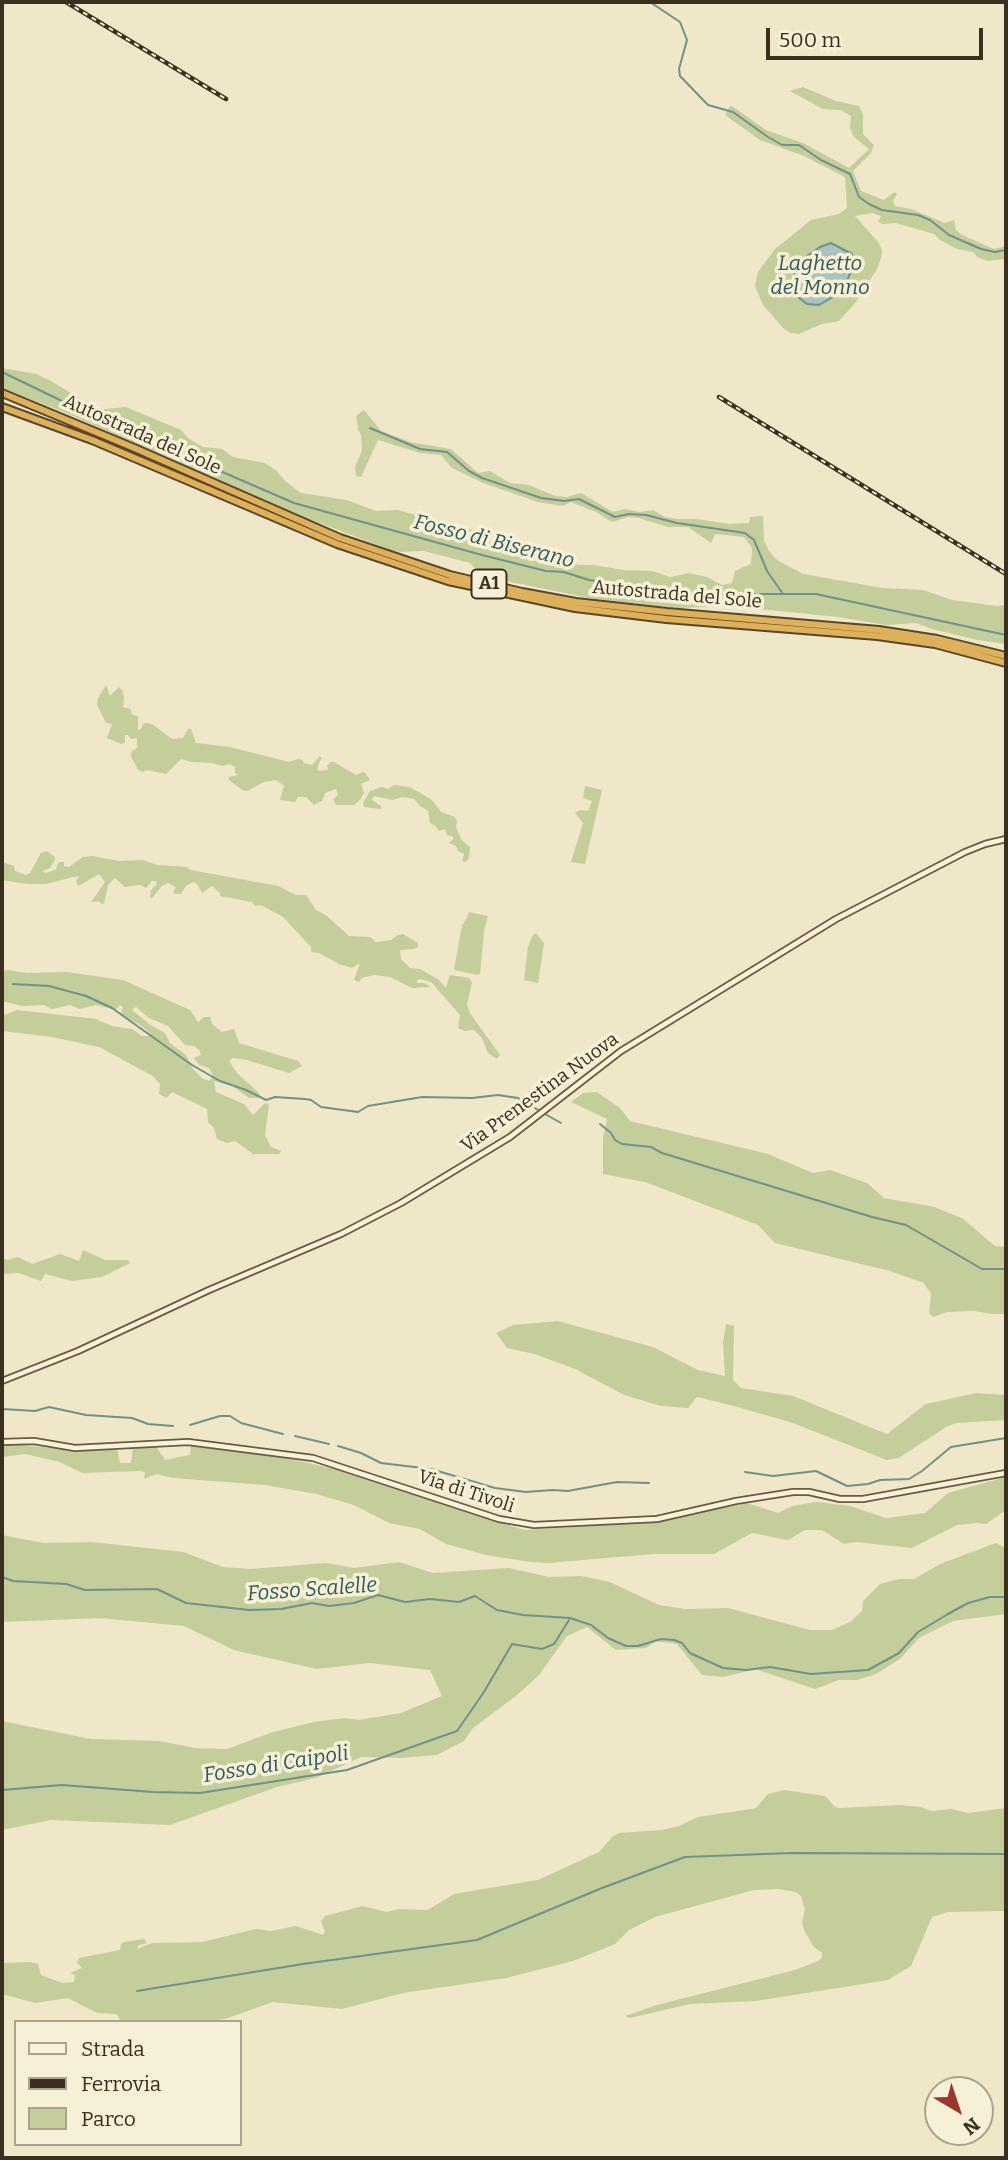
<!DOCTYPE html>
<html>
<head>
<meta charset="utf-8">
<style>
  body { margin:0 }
  #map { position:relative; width:1008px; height:2160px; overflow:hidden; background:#efe7c7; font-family:Bitter,serif }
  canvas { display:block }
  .frame { position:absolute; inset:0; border:4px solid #3b3020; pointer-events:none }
  .legend { position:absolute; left:14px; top:2020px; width:228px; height:126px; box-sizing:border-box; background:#f6f0d7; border:2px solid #aba38e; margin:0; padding:9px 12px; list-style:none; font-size:21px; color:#3b3020 }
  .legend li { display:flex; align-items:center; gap:14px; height:35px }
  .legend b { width:35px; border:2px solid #aba38e }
  .north { position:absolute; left:924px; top:2076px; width:70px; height:70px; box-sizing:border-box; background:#f6f0d7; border:2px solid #aba38e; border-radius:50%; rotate:141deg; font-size:19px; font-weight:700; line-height:28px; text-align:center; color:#3b3020 }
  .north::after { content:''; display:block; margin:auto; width:24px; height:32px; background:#9b362c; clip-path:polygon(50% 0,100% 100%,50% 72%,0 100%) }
  .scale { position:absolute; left:766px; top:28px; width:217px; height:32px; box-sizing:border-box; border:4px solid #3b3020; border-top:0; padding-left:9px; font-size:21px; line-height:24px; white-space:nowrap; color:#3b3020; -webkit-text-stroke:5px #f6f0d7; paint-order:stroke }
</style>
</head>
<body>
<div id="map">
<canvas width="1008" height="2160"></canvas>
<div class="frame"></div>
<ul class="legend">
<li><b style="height:9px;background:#f9f3db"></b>Strada</li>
<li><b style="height:9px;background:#3b3020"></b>Ferrovia</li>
<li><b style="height:19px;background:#c3ce9b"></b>Parco</li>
</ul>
<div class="north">N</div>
<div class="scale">500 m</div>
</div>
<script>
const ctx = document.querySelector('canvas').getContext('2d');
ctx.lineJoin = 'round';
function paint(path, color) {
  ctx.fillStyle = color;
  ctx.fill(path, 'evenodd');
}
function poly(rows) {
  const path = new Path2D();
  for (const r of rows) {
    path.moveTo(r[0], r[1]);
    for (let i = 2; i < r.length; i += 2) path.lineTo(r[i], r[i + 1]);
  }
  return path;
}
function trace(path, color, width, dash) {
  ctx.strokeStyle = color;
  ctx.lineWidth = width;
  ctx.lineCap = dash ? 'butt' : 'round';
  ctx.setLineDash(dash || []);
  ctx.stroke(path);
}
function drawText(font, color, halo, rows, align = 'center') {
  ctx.font = font + ' Bitter,serif';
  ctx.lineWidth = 7;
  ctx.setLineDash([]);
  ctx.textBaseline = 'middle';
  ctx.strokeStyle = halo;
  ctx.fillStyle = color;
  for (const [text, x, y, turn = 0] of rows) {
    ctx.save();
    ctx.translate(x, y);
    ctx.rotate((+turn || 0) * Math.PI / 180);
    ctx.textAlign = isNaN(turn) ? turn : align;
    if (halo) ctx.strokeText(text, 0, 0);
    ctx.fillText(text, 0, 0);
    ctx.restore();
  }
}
paint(poly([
  [803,87,836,101,859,106,863,114,863,134,874,145,871,153,853,171,861,191,884,200,894,192,897,194,893,201,895,206,911,209,945,223,954,220,956,230,962,235,994,249,1006,246,1006,259,987,261,977,257,973,252,957,249,940,240,934,234,896,223,883,224,878,222,881,216,872,213,855,216,878,242,882,250,881,258,877,269,856,302,839,321,822,324,799,334,791,333,784,329,763,305,755,286,758,272,775,249,811,220,839,214,847,208,845,177,804,156,760,140,725,115,730,106,732,106,766,130,803,143,849,168,869,149,854,137,850,128,851,116,841,110,823,109,790,91],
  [832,243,852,254,851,271,846,284,798,262,820,247],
  [2,368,36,374,49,380,90,404,95,410,126,407,181,430,189,439,203,447,222,449,233,457,265,463,277,471,285,481,301,493,347,500,376,511,397,510,469,529,487,539,501,552,535,561,556,556,578,565,593,565,624,570,652,571,670,577,689,573,707,577,722,585,732,583,735,571,751,564,752,548,744,537,715,534,711,543,688,527,668,527,639,518,628,517,612,522,596,512,571,502,563,506,538,502,483,483,452,468,441,455,420,453,378,440,361,477,356,476,355,467,362,451,361,435,358,429,356,416,364,410,381,431,410,442,451,449,478,473,490,471,510,483,529,485,555,496,567,497,581,493,613,512,625,509,640,512,653,510,665,517,678,519,697,519,729,524,749,523,750,517,763,516,764,541,769,551,777,560,803,574,883,588,923,590,952,600,997,606,1006,605,1006,644,978,640,932,629,916,623,886,625,838,617,730,606,678,608,594,599,482,576,470,563,424,551,401,552,391,550,293,513,66,413,2,388],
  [106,685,110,696,119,687,122,690,124,696,123,707,130,709,133,715,138,716,138,730,141,729,143,724,146,723,152,724,172,739,183,738,188,729,191,729,196,743,230,747,289,762,298,759,302,760,304,763,312,765,320,756,322,758,319,763,317,769,319,771,328,770,327,766,330,762,334,762,356,775,363,772,366,774,370,780,361,784,364,793,360,800,354,805,336,805,333,799,338,795,336,789,325,793,322,801,314,805,306,797,298,797,295,802,280,800,284,786,276,780,264,782,247,791,242,790,229,780,229,777,238,775,235,773,235,767,229,764,222,766,213,763,191,762,181,759,166,774,147,770,143,772,138,770,131,756,131,752,137,748,137,738,131,739,128,735,125,735,125,743,121,744,107,738,112,724,106,723,97,705,98,698],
  [394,785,410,787,432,800,441,812,455,817,457,821,456,827,461,839,470,847,469,858,466,862,462,861,464,854,458,851,456,846,449,843,454,838,452,836,447,835,445,829,439,831,436,826,430,823,428,811,420,806,414,799,403,797,392,800,374,796,372,800,381,806,381,809,364,807,363,803,370,791,382,787,388,789],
  [585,786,602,790,585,864,571,862,583,823,575,813,580,810,588,811,592,801,583,798],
  [47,851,55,857,55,860,50,868,42,871,46,873,55,870,59,862,64,862,64,866,69,867,83,857,93,856,119,861,143,860,157,865,187,867,191,870,278,886,296,895,306,895,316,910,327,916,349,936,370,937,376,942,391,940,398,935,403,934,418,943,418,947,414,949,400,950,401,959,410,968,420,969,439,980,446,988,450,975,469,978,472,982,467,1005,470,1013,500,1055,497,1059,488,1053,482,1038,474,1030,464,1031,458,1028,460,1015,431,982,420,979,417,980,417,983,424,983,431,987,412,988,390,977,374,975,362,978,359,982,354,980,360,963,352,968,339,964,319,953,311,952,311,947,283,917,261,905,255,906,252,902,220,896,220,893,212,886,202,893,197,884,193,882,186,886,181,894,175,894,173,892,176,887,168,883,162,886,152,898,150,897,151,890,157,884,156,881,152,881,146,888,140,885,125,887,115,878,108,885,104,904,102,904,98,901,91,902,105,882,99,874,78,886,76,880,79,877,77,876,46,884,27,884,2,880,2,864,5,863,14,866,15,871,26,875,30,873,41,853],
  [469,912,488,916,484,931,480,974,478,975,454,970,462,925,467,918],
  [536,933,544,943,538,983,524,980,528,947,532,936],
  [9,970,27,973,66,972,123,980,190,1010,198,1022,204,1017,210,1017,212,1024,222,1032,234,1029,239,1043,298,1061,302,1066,289,1073,247,1060,233,1058,229,1061,237,1073,259,1093,260,1098,249,1098,231,1085,214,1081,216,1092,244,1104,253,1115,265,1103,269,1105,265,1135,271,1147,281,1151,279,1154,253,1154,235,1141,227,1143,217,1139,214,1128,208,1122,207,1109,172,1092,166,1098,159,1094,160,1084,153,1076,99,1047,52,1037,2,1031,2,1016,17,1010,96,1019,112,1026,132,1029,142,1036,148,1036,150,1033,139,1024,120,1015,123,1007,120,1005,116,1010,96,1005,80,1009,70,1005,52,1009,44,1005,22,1006,2,1001,2,971],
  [136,1007,149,1018,168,1026,185,1045,194,1046,199,1050,201,1055,194,1058,199,1065,209,1068,213,1075,210,1081,203,1079,192,1068,186,1055,170,1043,165,1033,149,1024,132,1010],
  [597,1092,620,1108,630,1121,768,1154,813,1173,830,1170,867,1183,884,1198,934,1207,962,1218,995,1246,1006,1247,1006,1314,993,1314,974,1311,947,1312,933,1317,929,1313,931,1294,924,1283,890,1271,775,1243,758,1225,645,1182,603,1174,603,1138,607,1119,571,1102,583,1093],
  [83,1250,105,1260,128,1260,130,1263,102,1277,72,1281,45,1274,41,1281,19,1273,2,1274,2,1258,7,1260,18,1257,32,1264,60,1254,79,1261],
  [558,1321,653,1347,698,1370,725,1376,723,1343,726,1324,734,1326,733,1380,741,1388,793,1396,887,1434,926,1404,976,1393,1006,1395,1006,1420,956,1423,946,1427,899,1458,887,1460,790,1422,730,1405,697,1397,688,1408,661,1406,624,1395,575,1369,535,1354,507,1348,496,1333,513,1325],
  [14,1444,79,1451,117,1448,120,1463,131,1463,133,1446,155,1445,165,1460,190,1455,191,1445,281,1457,335,1469,524,1530,652,1522,747,1503,778,1513,792,1506,816,1502,850,1506,886,1518,925,1513,948,1493,1006,1477,1006,1510,986,1524,977,1523,957,1525,912,1548,855,1542,844,1544,822,1530,805,1530,788,1540,752,1533,714,1554,653,1554,549,1563,530,1562,486,1555,446,1544,420,1529,389,1523,354,1505,316,1494,265,1485,173,1478,156,1474,144,1479,145,1472,140,1471,82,1473,60,1462,25,1454,2,1457,2,1445],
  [2,1535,43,1543,92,1542,183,1552,223,1567,251,1569,326,1563,354,1568,399,1562,433,1573,509,1568,549,1577,581,1576,610,1582,659,1605,685,1609,728,1608,810,1630,832,1630,850,1622,862,1611,863,1601,880,1584,899,1579,914,1579,940,1564,996,1543,1006,1548,1006,1614,953,1621,919,1638,900,1659,876,1674,857,1680,839,1680,815,1689,755,1669,724,1677,702,1675,677,1644,656,1641,646,1648,616,1650,587,1627,567,1636,539,1675,517,1695,473,1728,464,1741,437,1755,401,1758,361,1757,316,1778,277,1787,170,1825,51,1820,2,1830,2,1721,91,1739,159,1741,195,1748,227,1749,273,1732,314,1722,345,1718,359,1720,401,1713,442,1696,430,1670,370,1663,316,1669,234,1650,184,1626,100,1618,2,1622],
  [784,1790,825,1796,835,1807,839,1808,900,1805,921,1807,931,1811,951,1809,968,1813,1006,1808,1006,1911,948,1912,932,1917,911,1966,888,1980,756,2001,690,2004,630,2018,625,2016,657,2005,795,1970,818,1961,822,1957,822,1953,813,1946,804,1930,802,1922,805,1910,801,1896,796,1892,778,1889,754,1890,655,1917,629,1930,615,1944,573,1961,506,1978,403,1993,342,2009,273,2002,225,2019,196,2022,121,2022,117,2014,97,2013,68,1998,35,2003,2,1994,2,1963,30,1962,38,1964,41,1975,62,1983,74,1982,75,1975,70,1973,82,1968,77,1963,79,1958,120,1950,121,1944,124,1942,144,1939,147,1943,139,1945,137,1949,152,1943,202,1942,256,1929,270,1931,296,1926,323,1935,325,1931,321,1921,325,1916,363,1906,387,1912,399,1909,428,1910,454,1894,538,1880,599,1852,612,1837,619,1833,662,1830,679,1826,698,1817,751,1809,756,1808,768,1794]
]), '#c3ce9b');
const water = poly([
  [831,243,852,254,851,271,846,284,838,294,819,305,807,304,794,294,792,282,798,262,820,247,831,243]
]);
paint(water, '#a9c3be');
trace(water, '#6f928c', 2);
trace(poly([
  [650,2,680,22,687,40,679,69,680,76,708,105,733,112,768,137,782,145,799,145,821,160,850,174,859,197,869,204,882,210,918,215,930,220,949,235,981,249,995,252,1006,250],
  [2,372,93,416,294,503,482,555,546,571,564,572,589,580,683,594,816,594,1006,635],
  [370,428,420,449,447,452,469,471,482,478,541,498,564,501,579,499,615,517,629,514,646,515,677,523,745,533,754,540,767,571,783,594],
  [13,984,49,986,86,996,112,1008,192,1065,220,1081,246,1090,266,1100,275,1097,305,1099,311,1100,321,1107,358,1112,368,1106,422,1097,472,1098,498,1095,518,1098,540,1111],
  [545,1114,561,1123],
  [600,1124,611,1133,615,1140,622,1144,651,1147,662,1153,872,1217,906,1225,982,1269,1006,1269],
  [2,1409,35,1411,49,1407,86,1415,132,1418,148,1424,173,1426],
  [190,1425,220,1416,230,1416,241,1423,283,1434],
  [295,1436,329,1444],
  [338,1446,361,1453,381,1463,431,1469,495,1488,526,1492,552,1490,568,1491,617,1482,649,1483],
  [745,1472,773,1476,816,1471,847,1486,868,1484,880,1480,909,1479,922,1471,951,1447,1006,1438],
  [2,1577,13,1581,66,1584,85,1590,157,1589,186,1603,249,1610,281,1609,312,1603,329,1606,354,1603,378,1595,405,1602,430,1599,459,1602,475,1596,497,1610,523,1615,570,1618,591,1625,608,1638,626,1646,638,1646,661,1639,674,1640,682,1643,690,1653,723,1668,746,1670,770,1667,811,1674,868,1670,899,1653,918,1632,948,1614,968,1603,990,1597,1006,1597],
  [2,1790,62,1785,153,1792,200,1793,347,1770,457,1731,484,1692,512,1644,542,1649,554,1644,569,1620],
  [137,1991,303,1964,477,1940,602,1888,685,1857,792,1853,1006,1854]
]), '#6f928c', 2);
const secondary = poly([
  [2,1381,78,1351,209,1290,341,1234,401,1203,510,1137,621,1051,836,919,965,852,985,844,1006,839],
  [2,1442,34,1441,75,1448,188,1442,313,1458,499,1519,534,1525,657,1519,736,1501,793,1492,809,1492,840,1499,863,1499,1006,1473]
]);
const motorway = poly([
  [2,393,132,447,340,538,450,575,522,592,576,602,667,612,879,630,937,639,1006,656],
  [2,407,92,440,337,544,448,581,575,608,666,619,877,636,935,644,1006,663]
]);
trace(secondary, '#6d5b3f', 8);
trace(motorway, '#594730', 10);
trace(secondary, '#f9f3db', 4.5);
trace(motorway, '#ddb059', 6);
const rail = poly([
  [66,2,226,99],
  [719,397,1006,574]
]);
trace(rail, '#3b3020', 4.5);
trace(rail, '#f6f0d7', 2, [5]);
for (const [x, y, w] of [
  [489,584,35]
]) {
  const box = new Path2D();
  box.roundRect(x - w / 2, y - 14.5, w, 29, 5);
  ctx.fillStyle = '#f6f0d7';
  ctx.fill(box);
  trace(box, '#3b3020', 2);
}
drawText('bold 18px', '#3b3020', null, [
  ["A1",489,584]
]);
drawText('19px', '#3b3020', '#f6f0d7', [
  ["Autostrada del Sole",142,435,24],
  ["Autostrada del Sole",677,595,5],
  ["Via Prenestina Nuova",540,1093,-36],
  ["Via di Tivoli",466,1492,18]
]);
drawText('italic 21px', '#2f5a5b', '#f6f0d7', [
  ["Laghetto",820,264],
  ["del Monno",820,288],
  ["Fosso di Biserano",494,542,14],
  ["Fosso Scalelle",312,1590,-4],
  ["Fosso di Caipoli",276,1765,-9]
]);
</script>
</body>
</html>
